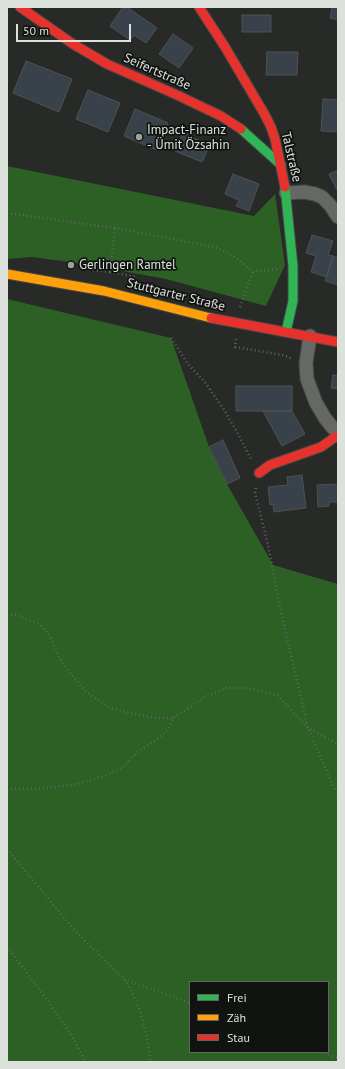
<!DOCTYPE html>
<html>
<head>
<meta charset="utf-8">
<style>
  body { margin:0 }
  #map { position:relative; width:345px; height:1069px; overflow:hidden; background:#272a26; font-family:"PT Sans",sans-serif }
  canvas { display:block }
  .frame { position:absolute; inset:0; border:8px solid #dde1dc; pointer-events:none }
  .legend { position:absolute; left:189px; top:981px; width:140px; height:72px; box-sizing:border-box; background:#101310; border:1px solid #626562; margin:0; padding:5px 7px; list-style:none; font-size:12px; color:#dde1dc }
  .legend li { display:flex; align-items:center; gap:8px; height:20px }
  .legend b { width:20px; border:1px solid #626562 }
  .scale { position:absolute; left:16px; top:24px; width:115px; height:18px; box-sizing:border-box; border:2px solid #dde1dc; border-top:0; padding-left:5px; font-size:12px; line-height:14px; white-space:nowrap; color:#dde1dc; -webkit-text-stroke:3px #101310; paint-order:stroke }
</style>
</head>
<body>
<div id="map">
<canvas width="345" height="1069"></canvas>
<div class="frame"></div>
<ul class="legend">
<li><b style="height:5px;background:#30b455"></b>Frei</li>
<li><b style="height:5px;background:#ff9f0a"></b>Zäh</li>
<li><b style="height:5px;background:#e5322d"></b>Stau</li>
</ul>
<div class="scale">50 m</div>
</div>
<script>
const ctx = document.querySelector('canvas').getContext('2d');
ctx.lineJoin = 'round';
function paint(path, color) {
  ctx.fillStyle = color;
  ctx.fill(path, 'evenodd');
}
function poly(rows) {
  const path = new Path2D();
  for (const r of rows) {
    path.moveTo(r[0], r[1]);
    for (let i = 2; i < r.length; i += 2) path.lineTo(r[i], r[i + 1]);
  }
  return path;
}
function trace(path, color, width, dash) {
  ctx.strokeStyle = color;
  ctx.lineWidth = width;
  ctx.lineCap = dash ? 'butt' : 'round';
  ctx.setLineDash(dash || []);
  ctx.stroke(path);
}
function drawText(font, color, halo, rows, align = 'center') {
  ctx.font = font + ' "PT Sans",sans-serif';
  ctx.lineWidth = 3.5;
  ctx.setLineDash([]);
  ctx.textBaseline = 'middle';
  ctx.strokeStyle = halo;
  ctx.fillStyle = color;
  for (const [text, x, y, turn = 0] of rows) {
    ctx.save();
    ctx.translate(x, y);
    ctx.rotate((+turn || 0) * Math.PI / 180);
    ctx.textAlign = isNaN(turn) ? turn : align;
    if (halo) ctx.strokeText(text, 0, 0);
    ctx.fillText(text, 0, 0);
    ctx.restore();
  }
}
paint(poly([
  [7,166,254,216,275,194,285,265,266,306,166,279,85,264,32,257,7,259],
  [7,299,171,338,209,447,227,484,273,565,338,584,338,1062,7,1062],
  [190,982,328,982,328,1052,190,1052]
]), '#2d6025');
const building = poly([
  [123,7,127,7,157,28,146,43,134,35,130,40,110,26,123,7],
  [332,7,338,7,338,20,330,18,332,7],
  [242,15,271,15,271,32,242,32,242,15],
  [173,34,193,48,179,68,159,54,173,34],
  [267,52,298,52,297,75,266,75,267,52],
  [26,61,72,79,59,112,13,93,26,61],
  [88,90,120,103,108,132,76,119,88,90],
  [323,99,338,100,338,132,321,131,323,99],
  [135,109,168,123,157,150,124,136,135,109],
  [184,130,193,134,191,137,210,145,202,162,175,151,184,130],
  [338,170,338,192,329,174,338,170],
  [233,174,259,184,249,211,236,206,239,200,225,194,233,174],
  [312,235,333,241,328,255,333,256,327,277,311,272,316,256,306,253,312,235],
  [333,256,338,258,338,285,325,281,333,256],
  [333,375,338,376,338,389,331,388,333,375],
  [236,386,292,386,292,411,236,411,236,386],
  [263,411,292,411,305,434,282,446,263,411],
  [223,440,240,478,227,484,209,447,223,440],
  [302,475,306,508,274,512,273,504,270,505,268,487,288,485,287,477,302,475],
  [338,478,338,502,329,502,329,506,318,507,317,485,338,484,338,478]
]);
paint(building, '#39414b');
trace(building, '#4f5251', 1);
const street = poly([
  [286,193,304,192,315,194,322,197,330,205,338,217],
  [310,336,306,363,307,379,316,403,325,418,332,427,338,433]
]);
const fast = poly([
  [241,129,281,165],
  [285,187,293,266,293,301,286,332]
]);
const slow = poly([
  [7,274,104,291,211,318]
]);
const jam = poly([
  [20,7,73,44,107,64,177,95,221,116,241,129],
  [199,7,225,47,265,115,271,127,275,139,285,187],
  [211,318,338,342],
  [259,473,270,465,321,447,338,435]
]);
trace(street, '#454845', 15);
trace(fast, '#454845', 11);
trace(slow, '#454845', 11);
trace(jam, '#454845', 11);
trace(poly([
  [7,213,115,228,219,248,235,257,253,272,278,269],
  [93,270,110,272,115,228],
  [110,272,136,277],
  [240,307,253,272],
  [171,338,188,364,204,381,223,408,237,432,251,459],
  [236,339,235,347,282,355,289,357,292,360],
  [256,488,255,493,268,545,281,612,308,728,334,788,338,793],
  [7,615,14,614,27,619,39,624,46,631,52,641,62,663,86,692,111,708,134,714,157,718,173,718],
  [7,788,17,789,41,789,77,784,105,776,123,767,138,752,160,737,169,728,173,718,205,697,226,688,246,688,277,695,308,728,338,744],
  [7,849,77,933,123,978,132,992,140,1011,147,1037,151,1062],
  [7,947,40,990,70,1033,86,1062],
  [124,979,190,1003],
  [321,1052,338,1058]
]), '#626562', 2.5, [1, 3]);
trace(street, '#666865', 13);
trace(fast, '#30b455', 9);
trace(slow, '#ff9f0a', 9);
trace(jam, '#e5322d', 9);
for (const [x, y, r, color] of [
  [139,137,4,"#9da19c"],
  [71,265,4,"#9da19c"]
]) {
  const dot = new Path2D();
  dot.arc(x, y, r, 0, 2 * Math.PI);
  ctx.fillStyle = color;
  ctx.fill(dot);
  trace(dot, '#101310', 1.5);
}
drawText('13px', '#dde1dc', '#101310', [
  ["Seifertstraße",157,72,24],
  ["Talstraße",291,157,77],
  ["Stuttgarter Straße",176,295,14]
]);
drawText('13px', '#dde1dc', '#101310', [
  ["Impact-Finanz",147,130],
  ["- Ümit Özsahin",147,145],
  ["Gerlingen Ramtel",79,265]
], 'left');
</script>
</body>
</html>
